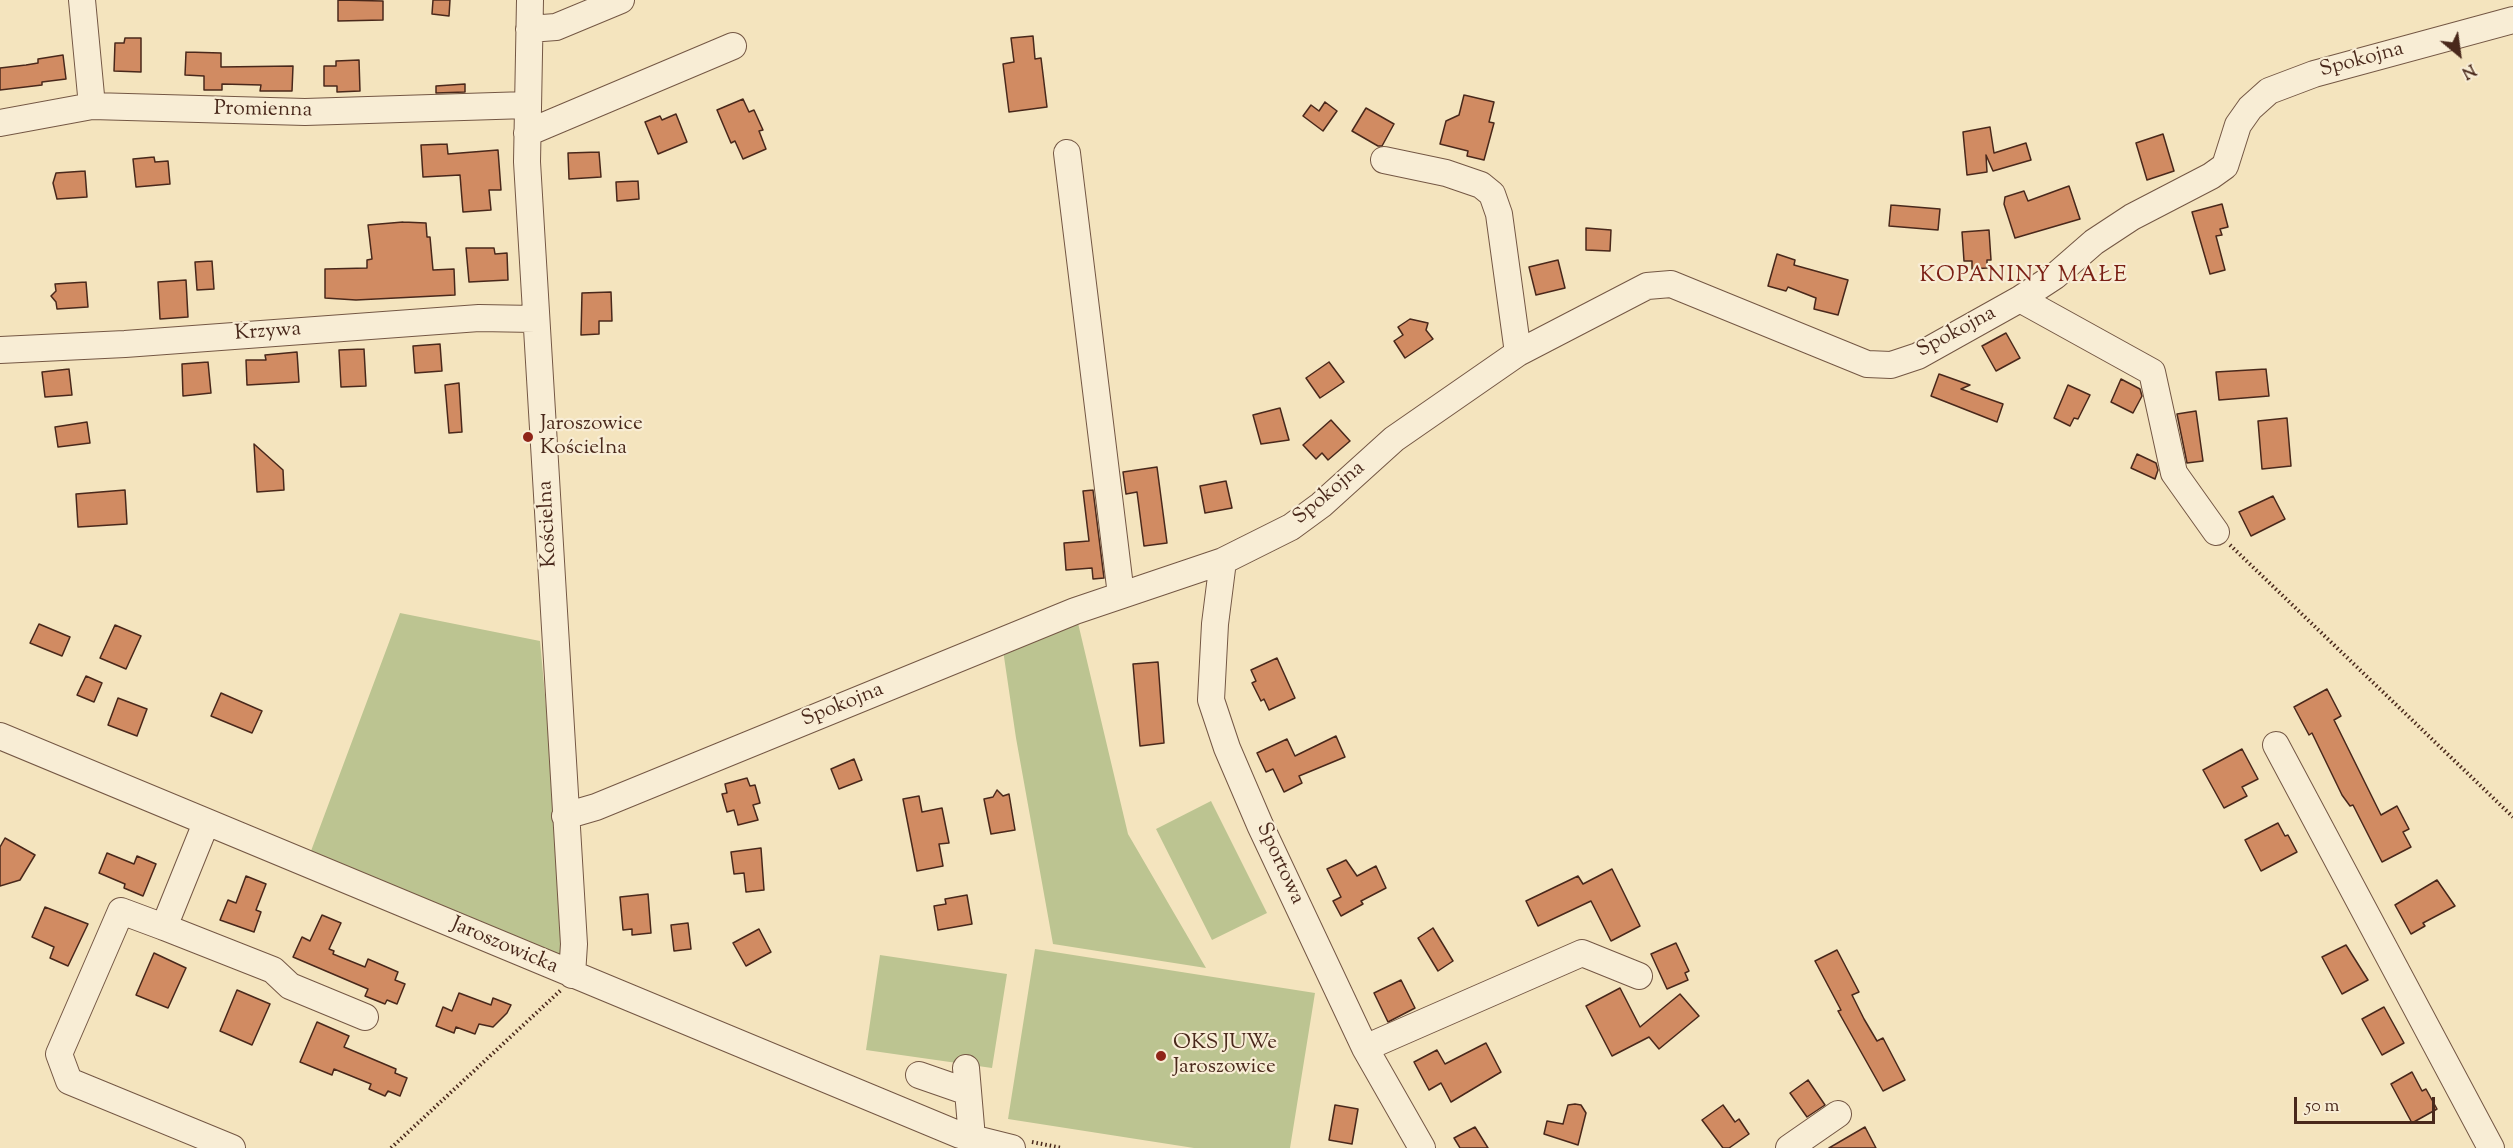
<!DOCTYPE html>
<html>
<head>
<meta charset="utf-8">
<style>
  body { margin:0 }
  #map { position:relative; width:2513px; height:1148px; overflow:hidden; background:#f4e4be; font-family:"Sorts Mill Goudy",serif }
  canvas { display:block }
  .north { position:absolute; left:2429px; top:24px; width:60px; height:60px; -webkit-text-stroke:4px #f8edd5; paint-order:stroke; rotate:151deg; font-size:16px; font-weight:700; line-height:24px; text-align:center; color:#49281b }
  .north::after { content:''; display:block; margin:auto; width:21px; height:27px; background:#49281b; clip-path:polygon(50% 0,100% 100%,50% 72%,0 100%) }
  .scale { position:absolute; left:2294px; top:1097px; width:141px; height:27px; box-sizing:border-box; border:3px solid #49281b; border-top:0; padding-left:8px; font-size:18px; line-height:21px; white-space:nowrap; color:#49281b; -webkit-text-stroke:4px #f8edd5; paint-order:stroke }
</style>
</head>
<body>
<div id="map">
<canvas width="2513" height="1148"></canvas>
<div class="north">N</div>
<div class="scale">50 m</div>
</div>
<script>
const ctx = document.querySelector('canvas').getContext('2d');
ctx.lineJoin = 'round';
function paint(path, color) {
  ctx.fillStyle = color;
  ctx.fill(path, 'evenodd');
}
function poly(rows) {
  const path = new Path2D();
  for (const r of rows) {
    path.moveTo(r[0], r[1]);
    for (let i = 2; i < r.length; i += 2) path.lineTo(r[i], r[i + 1]);
  }
  return path;
}
function trace(path, color, width, dash) {
  ctx.strokeStyle = color;
  ctx.lineWidth = width;
  ctx.lineCap = dash ? 'butt' : 'round';
  ctx.setLineDash(dash || []);
  ctx.stroke(path);
}
function drawText(font, color, halo, rows, align = 'center') {
  ctx.font = font + ' "Sorts Mill Goudy",serif';
  ctx.lineWidth = 4.5;
  ctx.setLineDash([]);
  ctx.textBaseline = 'middle';
  ctx.strokeStyle = halo;
  ctx.fillStyle = color;
  for (const [text, x, y, turn = 0] of rows) {
    ctx.save();
    ctx.translate(x, y);
    ctx.rotate((+turn || 0) * Math.PI / 180);
    ctx.textAlign = isNaN(turn) ? turn : align;
    if (halo) ctx.strokeText(text, 0, 0);
    ctx.fillText(text, 0, 0);
    ctx.restore();
  }
}
paint(poly([
  [400,613,540,641,568,945,558,960,311,851],
  [1078,623,1128,834,1206,968,1053,944,1016,738,1003,650],
  [1211,801,1267,913,1212,940,1156,829],
  [1035,949,1315,993,1290,1148,1194,1148,1008,1119],
  [880,955,1007,974,992,1068,866,1050]
]), '#bcc491');
const building = poly([
  [338,0,383,1,383,20,338,21,338,0],
  [433,0,450,0,449,16,432,14,433,0],
  [1033,36,1035,59,1041,58,1047,107,1009,112,1003,64,1014,62,1011,38,1033,36],
  [125,38,141,38,141,72,114,71,115,43,124,43,125,38],
  [186,52,221,53,221,67,293,66,292,91,260,91,261,85,222,84,222,90,204,90,204,76,185,75,186,52],
  [63,55,66,79,42,82,42,85,0,90,0,68,26,65,38,63,38,59,63,55],
  [359,60,360,91,337,92,337,86,324,86,324,66,336,66,336,61,359,60],
  [465,84,465,92,436,93,436,86,465,84],
  [1464,95,1494,102,1489,122,1494,123,1484,160,1467,156,1468,151,1440,144,1446,121,1459,115,1464,95],
  [743,99,749,112,754,110,763,130,759,131,766,149,743,159,735,141,731,143,717,110,743,99],
  [1325,102,1337,111,1323,131,1303,116,1311,105,1319,111,1325,102],
  [1366,108,1394,124,1382,146,1378,146,1352,131,1366,108],
  [676,114,687,142,658,154,645,122,660,116,662,120,676,114],
  [1990,127,1994,153,2026,143,2031,160,1993,171,1986,155,1987,172,1967,175,1963,132,1990,127],
  [2163,134,2174,171,2147,180,2136,143,2163,134],
  [447,144,448,154,498,150,501,190,489,190,491,210,463,212,460,175,423,177,421,145,447,144],
  [599,152,601,177,569,179,568,153,599,152],
  [154,157,155,162,168,161,170,184,136,187,133,159,154,157],
  [85,171,87,197,57,199,53,183,56,173,85,171],
  [638,181,639,199,617,201,616,182,638,181],
  [2069,186,2080,219,2015,238,2004,204,2005,197,2024,191,2028,201,2069,186],
  [2222,204,2228,227,2220,229,2222,235,2216,236,2225,270,2210,274,2192,212,2222,204],
  [1891,205,1940,209,1938,230,1889,226,1891,205],
  [403,222,426,223,427,237,430,237,433,270,454,269,455,295,356,300,325,298,325,269,367,268,367,260,372,259,368,225,403,222],
  [1586,228,1611,230,1610,251,1586,250,1586,228],
  [1989,230,1991,260,1987,260,1987,268,1972,269,1972,261,1964,261,1962,232,1989,230],
  [466,248,494,248,495,254,507,253,508,280,469,282,466,248],
  [1777,254,1795,260,1794,265,1848,280,1838,315,1814,309,1816,298,1788,287,1786,291,1768,286,1777,254],
  [1558,260,1565,288,1536,295,1529,267,1558,260],
  [212,261,214,289,197,290,195,262,212,261],
  [186,280,188,317,160,319,158,282,186,280],
  [86,282,88,307,57,309,56,302,51,296,56,291,55,284,86,282],
  [611,292,612,321,599,321,599,334,581,335,582,293,611,292],
  [1410,319,1428,323,1426,330,1433,339,1405,358,1394,341,1403,335,1398,327,1410,319],
  [2006,333,2020,358,1996,371,1982,346,2006,333],
  [440,344,442,371,415,373,413,346,440,344],
  [364,349,366,386,341,387,339,350,364,349],
  [297,352,299,382,247,385,246,360,266,360,265,355,297,352],
  [208,362,211,393,183,396,182,364,208,362],
  [1329,362,1344,382,1320,398,1306,378,1329,362],
  [69,369,72,395,45,397,42,372,69,369],
  [2266,369,2269,396,2219,400,2216,372,2266,369],
  [1939,374,1970,385,1961,389,2003,404,1997,422,1931,396,1939,374],
  [2121,379,2140,389,2142,396,2133,413,2111,402,2121,379],
  [459,383,462,432,449,433,445,385,459,383],
  [2068,385,2090,395,2078,419,2074,418,2070,426,2054,418,2068,385],
  [1280,408,1289,440,1261,444,1253,415,1280,408],
  [2196,411,2203,461,2187,463,2177,414,2196,411],
  [2287,418,2291,466,2262,469,2258,421,2287,418],
  [1331,420,1350,441,1328,460,1322,453,1316,459,1303,445,1331,420],
  [87,422,90,443,58,447,55,427,87,422],
  [254,444,283,470,284,490,257,492,254,444],
  [2137,454,2156,463,2158,470,2155,479,2131,468,2137,454],
  [1157,467,1167,543,1144,546,1137,492,1126,494,1123,472,1157,467],
  [1226,481,1232,508,1205,513,1200,486,1226,481],
  [125,490,127,524,78,527,76,494,125,490],
  [1093,490,1104,578,1093,579,1092,568,1066,570,1064,543,1089,541,1083,491,1093,490],
  [2273,496,2285,519,2251,536,2239,512,2273,496],
  [39,624,70,637,62,656,30,643,39,624],
  [115,625,141,636,126,669,100,658,115,625],
  [1277,658,1295,698,1269,710,1264,699,1261,701,1252,683,1256,681,1251,670,1277,658],
  [1158,662,1164,743,1140,746,1133,664,1158,662],
  [86,676,102,683,94,702,77,695,86,676],
  [2327,689,2341,716,2334,720,2381,815,2397,806,2409,829,2403,832,2411,847,2382,862,2353,805,2350,806,2342,795,2312,733,2309,735,2294,707,2327,689],
  [221,693,262,711,252,733,211,716,221,693],
  [118,698,147,709,137,736,108,725,118,698],
  [1336,736,1345,757,1299,776,1302,783,1284,792,1273,769,1266,772,1257,753,1287,739,1295,756,1336,736],
  [2242,749,2258,779,2242,787,2247,796,2224,808,2203,770,2242,749],
  [854,759,862,780,839,789,831,769,854,759],
  [747,778,750,786,755,785,760,803,753,805,758,820,738,825,734,810,727,812,722,794,727,793,725,784,747,778],
  [997,790,1003,796,1009,794,1015,830,991,834,984,799,993,797,997,790],
  [919,796,922,812,942,808,949,843,939,844,943,866,917,871,903,799,919,796],
  [2278,823,2285,836,2288,835,2297,852,2261,871,2245,840,2278,823],
  [5,838,35,855,20,880,0,886,0,847,5,838],
  [761,848,764,890,746,892,744,873,734,874,731,852,761,848],
  [107,853,134,864,137,856,156,864,143,896,124,888,125,884,99,873,107,853],
  [1346,860,1357,876,1376,866,1386,888,1361,901,1363,904,1341,916,1333,901,1341,897,1327,869,1346,860],
  [1612,869,1640,926,1611,941,1591,901,1538,926,1526,901,1578,876,1583,884,1612,869],
  [246,876,266,884,256,910,261,912,254,932,220,920,228,900,236,903,246,876],
  [2437,880,2455,906,2423,923,2425,926,2411,934,2395,905,2437,880],
  [648,894,651,933,632,935,632,929,623,930,620,897,648,894],
  [967,895,972,924,938,930,934,906,946,904,945,899,967,895],
  [45,907,88,924,68,966,50,958,54,947,32,937,45,907],
  [322,915,341,923,329,949,334,951,333,954,365,967,368,959,398,972,395,980,405,984,397,1004,387,1000,385,1004,365,996,368,989,293,957,302,937,310,941,322,915],
  [688,923,691,949,674,951,671,925,688,923],
  [1433,928,1453,961,1438,971,1418,938,1433,928],
  [759,929,771,952,746,966,733,943,759,929],
  [1676,943,1689,971,1685,973,1688,980,1667,989,1651,954,1676,943],
  [2346,945,2368,980,2342,994,2322,957,2346,945],
  [1837,950,1859,992,1852,995,1864,1019,1877,1041,1883,1038,1905,1080,1883,1091,1838,1011,1841,1010,1815,961,1837,950],
  [154,953,186,968,168,1008,136,995,154,953],
  [1401,980,1415,1008,1388,1022,1374,993,1401,980],
  [1620,988,1640,1027,1680,994,1699,1016,1659,1049,1649,1037,1612,1056,1586,1006,1620,988],
  [237,990,270,1004,252,1045,220,1031,237,990],
  [459,993,491,1005,493,998,511,1005,507,1013,493,1027,479,1024,475,1034,456,1027,454,1033,436,1026,443,1007,452,1011,459,993],
  [2384,1007,2404,1043,2382,1055,2362,1019,2384,1007],
  [317,1022,349,1036,344,1047,396,1069,395,1073,407,1078,400,1096,388,1091,385,1096,369,1089,371,1084,334,1069,332,1075,300,1062,317,1022],
  [1486,1043,1501,1072,1451,1102,1441,1083,1429,1090,1414,1062,1437,1050,1445,1064,1486,1043],
  [2412,1072,2422,1091,2426,1089,2437,1109,2412,1123,2391,1084,2412,1072],
  [1808,1080,1825,1105,1807,1117,1790,1093,1808,1080],
  [1575,1104,1581,1105,1586,1113,1578,1145,1544,1134,1547,1121,1563,1124,1568,1105,1575,1104],
  [1335,1105,1358,1109,1352,1144,1329,1140,1335,1105],
  [1723,1105,1735,1122,1739,1119,1749,1134,1729,1148,1723,1148,1702,1120,1723,1105],
  [1475,1127,1488,1148,1460,1148,1454,1138,1475,1127],
  [1865,1127,1876,1148,1829,1148,1865,1127]
]);
paint(building, '#d18b62');
trace(building, '#49281b', 1.5);
const minor = poly([
  [82,0,92,106],
  [530,0,527,162,574,944,572,975],
  [529,29,556,27,621,0],
  [0,123,92,106,305,112,527,105],
  [527,133,733,46],
  [1067,153,1121,595],
  [1384,160,1446,173,1481,185,1492,194,1499,214,1518,353],
  [2020,299,2152,372,2174,473,2216,532],
  [0,350,125,344,479,318,535,319],
  [1223,561,1215,624,1211,700,1227,748,1260,825,1365,1048,1422,1148],
  [0,736,960,1135,1012,1148],
  [2276,745,2491,1148],
  [565,816,596,807,1075,611,1223,561,1291,527,1321,505,1394,439,1518,353,1647,286,1671,284,1867,364,1891,365,1918,356,2020,299,2055,276,2094,242,2132,217,2211,176,2225,166,2238,125,2250,108,2269,91,2314,74,2513,20],
  [206,823,164,927,273,970,290,986,365,1017],
  [164,927,121,911,59,1054,69,1081,232,1148],
  [1365,1048,1582,953,1639,976],
  [966,1068,972,1138],
  [919,1075,968,1092],
  [1789,1148,1838,1114]
]);
trace(minor, '#745744', 28);
trace(poly([
  [2230,545,2513,817],
  [1032,1142,1062,1148],
  [391,1148,561,990]
]), '#49281b', 4, [1.5, 3]);
trace(minor, '#f8edd5', 26);
for (const [x, y, r, color] of [
  [528,437,6,"#8f2418"],
  [1161,1056,6,"#8f2418"]
]) {
  const dot = new Path2D();
  dot.arc(x, y, r, 0, 2 * Math.PI);
  ctx.fillStyle = color;
  ctx.fill(dot);
  trace(dot, '#f8edd5', 2);
}
drawText('21px', '#49281b', '#f8edd5', [
  ["Spokojna",2362,61,-15],
  ["Promienna",263,111,1],
  ["Krzywa",268,333,-4],
  ["Spokojna",1957,333,-28],
  ["Spokojna",1330,494,-40],
  ["Kościelna",549,524,-93],
  ["Spokojna",843,706,-22],
  ["Sportowa",1279,864,65],
  ["Jaroszowicka",504,947,23]
]);
drawText('21px', '#49281b', '#f8edd5', [
  ["Jaroszowice",540,425],
  ["Kościelna",540,449],
  ["OKS JUWe",1173,1044],
  ["Jaroszowice",1173,1068]
], 'left');
ctx.letterSpacing = '1.5px';
drawText('22px', '#7a1f14', '#f8edd5', [
  ["KOPANINY MAŁE",2024,277]
]);
ctx.letterSpacing = '0px';
</script>
</body>
</html>
